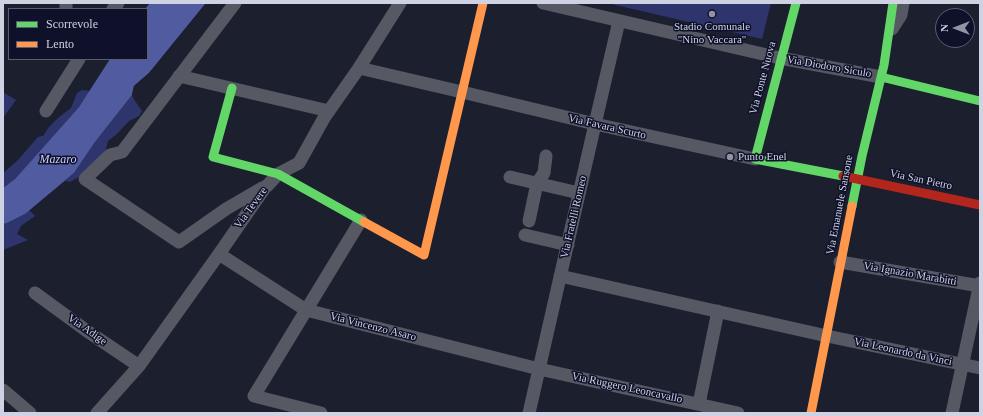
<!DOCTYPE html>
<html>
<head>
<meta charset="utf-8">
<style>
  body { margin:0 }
  #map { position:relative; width:983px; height:416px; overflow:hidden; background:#1c1f2d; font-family:Georgia,serif }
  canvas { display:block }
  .frame { position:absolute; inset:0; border:4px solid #ced2e3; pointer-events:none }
  .legend { position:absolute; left:8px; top:8px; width:140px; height:52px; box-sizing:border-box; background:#0e1129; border:1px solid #5b5e73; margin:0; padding:5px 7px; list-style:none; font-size:12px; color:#ced2e3 }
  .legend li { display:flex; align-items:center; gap:8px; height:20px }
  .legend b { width:20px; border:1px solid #5b5e73 }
  .north { position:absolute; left:935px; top:8px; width:40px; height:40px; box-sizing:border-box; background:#0e1129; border:1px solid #5b5e73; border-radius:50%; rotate:270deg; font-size:11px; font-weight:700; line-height:16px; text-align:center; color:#ced2e3 }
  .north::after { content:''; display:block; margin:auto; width:14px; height:18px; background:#9093a3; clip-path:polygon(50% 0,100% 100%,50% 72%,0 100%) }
</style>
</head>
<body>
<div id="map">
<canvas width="983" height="416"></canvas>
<div class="frame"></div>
<ul class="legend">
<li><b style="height:5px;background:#63d668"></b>Scorrevole</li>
<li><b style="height:5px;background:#ff974d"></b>Lento</li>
</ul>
<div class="north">N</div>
</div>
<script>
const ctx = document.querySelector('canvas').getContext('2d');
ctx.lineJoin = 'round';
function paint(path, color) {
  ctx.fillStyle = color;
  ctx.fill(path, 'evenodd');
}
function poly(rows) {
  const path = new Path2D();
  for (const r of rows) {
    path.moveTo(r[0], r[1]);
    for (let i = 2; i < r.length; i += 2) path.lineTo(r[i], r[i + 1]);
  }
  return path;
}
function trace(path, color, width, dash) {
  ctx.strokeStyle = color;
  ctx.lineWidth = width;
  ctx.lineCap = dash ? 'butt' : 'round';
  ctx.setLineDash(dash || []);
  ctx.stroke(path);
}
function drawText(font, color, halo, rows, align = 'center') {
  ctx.font = font + ' Georgia,serif';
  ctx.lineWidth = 3;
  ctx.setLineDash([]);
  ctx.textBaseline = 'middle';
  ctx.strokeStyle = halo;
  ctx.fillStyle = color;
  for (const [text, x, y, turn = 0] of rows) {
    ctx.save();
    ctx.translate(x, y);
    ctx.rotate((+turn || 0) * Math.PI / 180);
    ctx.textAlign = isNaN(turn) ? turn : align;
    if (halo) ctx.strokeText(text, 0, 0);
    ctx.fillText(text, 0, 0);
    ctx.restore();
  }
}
paint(poly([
  [607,3,771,3,762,39],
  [82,90,90,91,79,107,15,179,3,188,3,173,17,161,38,137,43,136,49,127,58,118,71,108,77,93],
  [3,92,16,100,3,118],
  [132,95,135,101,142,111,139,116,129,121,117,134,108,141,106,149,101,157,93,163,79,177,70,182,65,181,74,173,95,142],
  [29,210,35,216,21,226,17,234,28,240,3,250,3,224,7,223,25,214]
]), '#2e356d');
paint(poly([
  [150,3,206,3,149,73,134,86,132,95,95,142,74,173,25,214,7,223,3,224,3,188,15,179,79,107,110,59,147,59,147,9,145,9]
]), '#515ba0');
paint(poly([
  [206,3,208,3,207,4,151,74,136,87,133,97,132,95,134,86,149,73]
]), '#1c1f2d');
trace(poly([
  [235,3,122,152,110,155,85,179,179,242,226,209,262,188],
  [543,3,780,58,881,77],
  [66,9,66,3],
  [113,9,118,3],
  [892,29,901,15,903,3],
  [359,68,462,92,595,124,755,159],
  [179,76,329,111],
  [46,111,79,59],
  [510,177,579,193],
  [529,221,537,183,544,173,546,156],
  [525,235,568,245],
  [219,254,306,310,539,369,738,413],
  [840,262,980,286],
  [560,276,827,336,980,368],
  [35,293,87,331,139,366],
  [3,390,30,413],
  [699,404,718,311],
  [97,413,139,366,219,254,266,186,267,186,278,174,299,163,324,118,359,68,400,3],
  [321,413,254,396,361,220],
  [529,413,595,124,619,21],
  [952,413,980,283]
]), '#565864', 13);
trace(poly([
  [796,3,755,159,843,176],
  [881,77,980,101],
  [232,88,213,157,278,174,364,222],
  [852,206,862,156,884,65,893,3]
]), '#63d668', 9);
trace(poly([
  [364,222,424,255,483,3],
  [811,413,852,206]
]), '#ff974d', 9);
trace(poly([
  [843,176,980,205]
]), '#b3261e', 9);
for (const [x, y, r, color] of [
  [712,14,4,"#9093a3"],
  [730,157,4,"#9093a3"]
]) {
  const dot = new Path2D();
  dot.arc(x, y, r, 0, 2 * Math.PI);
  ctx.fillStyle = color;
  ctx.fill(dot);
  trace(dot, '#0e1129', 1.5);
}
drawText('11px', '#ced2e3', '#0e1129', [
  ["Stadio Comunale",712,27],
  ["\"Nino Vaccara\"",712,40],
  ["Punto Enel",738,157,"left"]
]);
drawText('11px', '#ced2e3', '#0e1129', [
  ["Via Diodoro Siculo",829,67,10],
  ["Via Ponte Nuova",763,78,-75],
  ["Via Favara Scurto",607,127,13],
  ["Via San Pietro",921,180,12],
  ["Via Emanuele Sansone",840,205,-79],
  ["Via Tevere",251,208,-54],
  ["Via Fratelli Romeo",574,217,-77],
  ["Via Ignazio Marabitti",910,274,10],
  ["Via Vincenzo Asaro",373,327,14],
  ["Via Adige",87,330,35],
  ["Via Leonardo da Vinci",903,352,12],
  ["Via Ruggero Leoncavallo",627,388,12]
]);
drawText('italic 12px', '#c8d1fb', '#0e1129', [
  ["Mazaro",58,160]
]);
</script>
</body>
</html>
